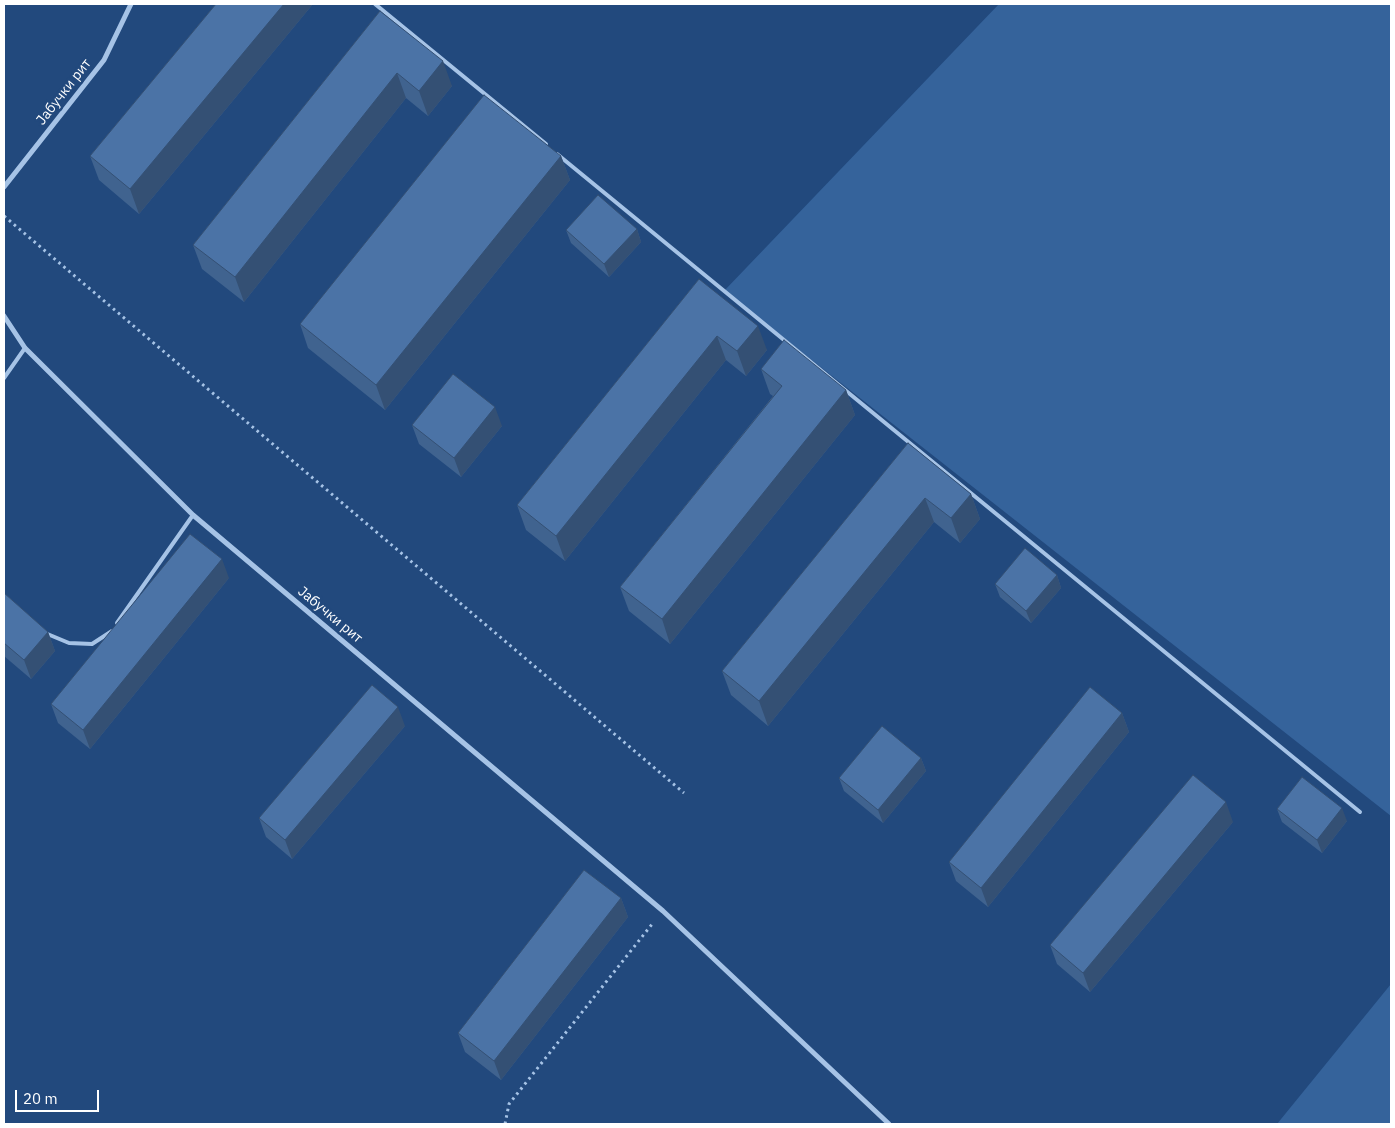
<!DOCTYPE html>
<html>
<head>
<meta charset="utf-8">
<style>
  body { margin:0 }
  #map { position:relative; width:1395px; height:1128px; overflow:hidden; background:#22497d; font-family:"IBM Plex Sans",sans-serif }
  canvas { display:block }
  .frame { position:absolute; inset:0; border:5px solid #fff; pointer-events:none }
  .scale { position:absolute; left:15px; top:1090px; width:84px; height:22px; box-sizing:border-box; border:2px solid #fff; border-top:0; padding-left:6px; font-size:15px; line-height:18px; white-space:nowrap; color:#fff; -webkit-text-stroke:4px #22497d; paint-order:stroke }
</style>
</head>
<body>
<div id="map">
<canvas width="1395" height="1128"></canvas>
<div class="frame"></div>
<div class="scale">20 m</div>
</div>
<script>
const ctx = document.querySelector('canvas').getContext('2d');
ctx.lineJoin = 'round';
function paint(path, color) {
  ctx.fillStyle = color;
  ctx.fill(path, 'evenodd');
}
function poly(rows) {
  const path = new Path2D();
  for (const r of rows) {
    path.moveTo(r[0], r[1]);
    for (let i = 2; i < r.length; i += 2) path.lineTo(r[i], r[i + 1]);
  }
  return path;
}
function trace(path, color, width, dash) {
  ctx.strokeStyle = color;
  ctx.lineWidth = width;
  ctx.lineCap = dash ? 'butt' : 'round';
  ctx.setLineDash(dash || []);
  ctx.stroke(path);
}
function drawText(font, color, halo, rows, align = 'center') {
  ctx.font = font + ' "IBM Plex Sans",sans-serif';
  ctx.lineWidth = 5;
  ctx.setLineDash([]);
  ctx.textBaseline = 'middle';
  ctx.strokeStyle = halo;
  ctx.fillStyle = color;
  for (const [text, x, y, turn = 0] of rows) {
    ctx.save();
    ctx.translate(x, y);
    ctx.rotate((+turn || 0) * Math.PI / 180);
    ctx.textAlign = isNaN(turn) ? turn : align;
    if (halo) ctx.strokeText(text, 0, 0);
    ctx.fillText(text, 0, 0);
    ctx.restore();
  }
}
paint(poly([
  [999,4,1391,4,1391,816,724,291],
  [1391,984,1391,1124,1277,1124]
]), '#35639b');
trace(poly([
  [4,216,684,793],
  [505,1124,509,1104,653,923]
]), '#a6c3e6', 3, [2.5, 4]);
trace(poly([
  [375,4,546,144],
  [557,154,1360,812],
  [4,378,25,348],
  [117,623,193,515],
  [45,633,69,643,92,644,112,631]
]), '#a6c3e6', 4);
trace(poly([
  [4,187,104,60,131,4],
  [4,316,25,348,193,515,663,911,889,1124]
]), '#a6c3e6', 5);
paint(poly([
  [216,4,313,4,139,214,99,180,90,156],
  [380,11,452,86,428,116,406,98,244,302,202,269,193,245],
  [561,156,570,180,385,410,308,348,300,324],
  [637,229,641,242,609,277,571,243,566,230],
  [699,279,767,350,746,376,726,360,565,561,526,530,517,505],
  [761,369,846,390,855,415,670,644,629,611,620,587,773,396,770,394],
  [412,425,502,426,461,477,419,444],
  [908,443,971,494,980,519,960,543,934,522,768,726,731,695,722,671],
  [1057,575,1061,588,1031,623,1000,597,995,584],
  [229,578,90,749,58,723,51,704],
  [4,593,48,632,55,651,31,679,4,656],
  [1122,713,1129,732,988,907,956,881,949,862],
  [405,726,292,859,266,837,259,818],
  [921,758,926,771,883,823,844,791,839,778],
  [1277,809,1347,821,1322,853,1282,822],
  [1233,822,1090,992,1057,964,1050,945],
  [621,898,628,917,501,1080,465,1052,458,1033]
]), '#40638f');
paint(poly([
  [284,4,313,4,139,214,130,189],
  [443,61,452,86,428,116,419,91],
  [397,73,406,98,244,302,235,277],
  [561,156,570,180,385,410,376,385],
  [637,229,641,242,609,277,604,264],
  [758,326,767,350,746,376,737,351],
  [717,336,726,360,565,561,556,536],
  [846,390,855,415,670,644,662,619],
  [495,407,502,426,461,477,454,458],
  [971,494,980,519,960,543,951,518],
  [925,498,934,522,768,726,759,701],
  [222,559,229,578,90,749,83,730],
  [1057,575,1061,588,1031,623,1026,611],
  [48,632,55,651,31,679,24,660],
  [398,707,405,726,292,859,285,840],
  [1122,713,1129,732,988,907,981,888],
  [921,758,926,771,883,823,878,810],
  [1226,802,1233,822,1090,992,1083,973],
  [1342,808,1347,821,1322,853,1317,840],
  [621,898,628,917,501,1080,494,1061]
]), '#345074');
const building = poly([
  [216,4,284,4,130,189,90,156,216,4],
  [380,11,443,61,419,91,397,73,235,277,193,245,380,11],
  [484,95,561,156,376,385,300,324,484,95],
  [598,195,637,229,604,264,566,230,598,195],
  [699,279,758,326,737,351,717,336,556,536,517,505,699,279],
  [784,340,846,390,662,619,620,587,782,386,761,369,784,340],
  [453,374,495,407,454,458,412,425,453,374],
  [908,443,971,494,951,518,925,498,759,701,722,671,908,443],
  [190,534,222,559,83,730,51,704,190,534],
  [1025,548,1057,575,1026,611,995,584,1025,548],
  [4,593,48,632,24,660,4,643,4,593],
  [372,685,398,707,285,840,259,818,372,685],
  [1090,687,1122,713,981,888,949,862,1090,687],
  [882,726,921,758,878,810,839,778,882,726],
  [1193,775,1226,802,1083,973,1050,945,1193,775],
  [1302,777,1342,808,1317,840,1277,809,1302,777],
  [584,870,621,898,494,1061,458,1033,584,870]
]);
paint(building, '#4b73a6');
trace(building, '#345074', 1);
drawText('14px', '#fff', '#22497d', [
  ["Јабучки рит",64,92,-52],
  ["Јабучки рит",330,615,40]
]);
</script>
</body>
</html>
